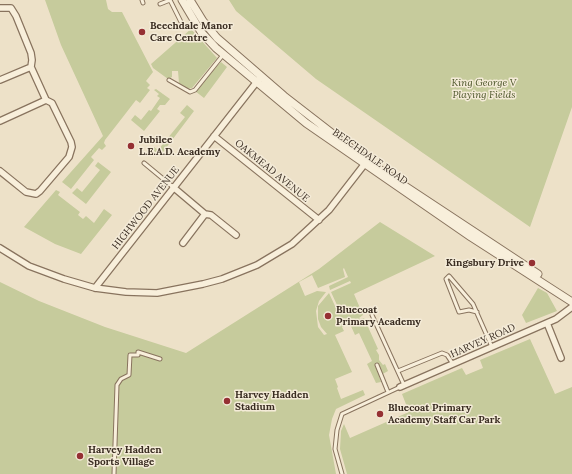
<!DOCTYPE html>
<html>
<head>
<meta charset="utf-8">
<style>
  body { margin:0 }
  canvas { display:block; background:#ede1c8 }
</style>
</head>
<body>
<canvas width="572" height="474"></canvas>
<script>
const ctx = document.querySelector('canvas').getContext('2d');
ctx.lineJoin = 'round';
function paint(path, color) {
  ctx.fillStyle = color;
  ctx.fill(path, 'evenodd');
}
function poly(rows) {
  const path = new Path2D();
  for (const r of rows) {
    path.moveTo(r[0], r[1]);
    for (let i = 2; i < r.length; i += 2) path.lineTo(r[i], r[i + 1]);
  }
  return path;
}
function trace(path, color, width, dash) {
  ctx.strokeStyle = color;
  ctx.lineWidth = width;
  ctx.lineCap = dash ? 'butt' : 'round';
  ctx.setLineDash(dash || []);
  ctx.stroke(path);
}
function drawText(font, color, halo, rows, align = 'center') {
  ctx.font = font + ' Lora,serif';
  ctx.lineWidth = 3;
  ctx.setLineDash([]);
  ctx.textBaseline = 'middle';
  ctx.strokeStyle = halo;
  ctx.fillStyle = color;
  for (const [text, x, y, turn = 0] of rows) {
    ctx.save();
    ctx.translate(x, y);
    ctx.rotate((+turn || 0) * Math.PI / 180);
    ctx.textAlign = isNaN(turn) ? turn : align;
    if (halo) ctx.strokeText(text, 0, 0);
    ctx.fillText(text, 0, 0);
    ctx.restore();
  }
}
paint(poly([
  [45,0,106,0,108,9,112,12,122,12,153,72,146,81,150,85,147,88,150,90,140,103,136,100,126,113,105,140,104,143,106,146,102,150,99,148,91,157,94,160,71,189,62,182,103,136,61,45],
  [229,0,572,0,572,107,530,227,316,79,236,11],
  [191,29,217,58,192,88,187,89,179,83,178,71,172,71,172,77,168,79,153,68,151,64],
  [221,62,227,67,204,98,195,91],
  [156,89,170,99,165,105,160,105,157,109,160,111,144,131,131,120,135,115,141,120,149,110,151,111,160,98,157,96,159,94,154,90],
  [187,105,194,111,160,156,152,149,154,147,158,150,185,117,180,113],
  [98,162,111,172,86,204,72,193,77,188,82,192,100,170,95,166],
  [56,190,60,192,58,195,80,212,78,215,83,219,86,216,94,223,104,209,112,215,81,254,55,244,24,227],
  [380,222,435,256,354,294,363,315,359,318,360,319,364,318,378,349,376,350,379,355,379,360,383,365,385,364,388,371,379,376,381,382,376,383,367,364,372,361,359,333,355,335,350,324,342,327,344,331,335,335,352,372,335,379,338,387,337,388,341,399,363,390,365,395,336,409,332,419,329,435,336,474,0,474,0,282,39,301,105,327,186,353,319,269],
  [344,268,348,277,329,286,330,290,350,281,351,283,331,292,337,305,335,306,329,293,318,306,318,319,321,327,327,334,324,335,318,327,316,311,319,301,326,292,317,291,305,296,299,282,312,275,318,288,345,277,343,269],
  [538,288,547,293,557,311,526,323,522,315],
  [530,339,555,394,572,387,572,474,347,474,340,449,341,431,344,424,350,438,409,412,402,394,462,368,466,375,483,368,480,360]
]), '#c6cb9c');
const service = poly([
  [142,0,143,3],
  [170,0,181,22],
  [160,4,170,0],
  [169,80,190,92,195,90,223,55],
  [144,163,173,187],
  [477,312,469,310,459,312,446,279,449,276,473,304,480,320,492,347],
  [372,315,404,385],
  [377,365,388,392],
  [398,371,442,353,447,355,453,364],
  [114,474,117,385,121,379,129,375,130,355,138,355,138,352,160,359],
  [342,474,335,449,337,430,342,414,400,387]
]);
const minor = poly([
  [0,8,11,8,16,16,31,53,32,60,31,67],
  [0,80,31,67,46,100,0,121],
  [214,136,319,220],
  [0,171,26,192,36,194,40,191,69,157,72,147,71,142,52,103,46,100],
  [173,187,205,214,211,215,236,235],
  [183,243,205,214],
  [0,248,29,266,64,279,95,288,126,292,157,293,203,284,222,279,257,265,292,244,329,210,367,161],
  [95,288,259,79],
  [547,323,561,358],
  [400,387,556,319,572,307]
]);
const tertiary = poly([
  [182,0,201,32,216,48,306,123,471,237,572,302],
  [190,0,203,21,217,38,284,96,373,165,538,274]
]);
trace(service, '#88735e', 5);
trace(minor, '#88735e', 8);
trace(tertiary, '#88735e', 9);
trace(service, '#f8efdb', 3);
trace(minor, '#f8efdb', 5.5);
trace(tertiary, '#f8efdb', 7);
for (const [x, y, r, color] of [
  [142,32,4,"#953033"],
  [131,146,4,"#953033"],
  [532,263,4,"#953033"],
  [328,316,4,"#953033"],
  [227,401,4,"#953033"],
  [380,414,4,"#953033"],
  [80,456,4,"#953033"]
]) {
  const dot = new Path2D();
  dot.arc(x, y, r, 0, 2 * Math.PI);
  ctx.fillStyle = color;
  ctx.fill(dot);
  trace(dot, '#f4ebd8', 1.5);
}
drawText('bold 10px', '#392c21', '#f4ebd8', [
  ["Beechdale Manor",150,26],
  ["Care Centre",150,38],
  ["Jubilee",139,140],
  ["L.E.A.D. Academy",139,152],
  ["Kingsbury Drive",524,263,"right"],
  ["Bluecoat",336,310],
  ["Primary Academy",336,322],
  ["Harvey Hadden",235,395],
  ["Stadium",235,407],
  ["Bluecoat Primary",388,408],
  ["Academy Staff Car Park",388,420],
  ["Harvey Hadden",88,450],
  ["Sports Village",88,462]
], 'left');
drawText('italic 10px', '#4b5528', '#f4ebd8', [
  ["King George V",484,83],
  ["Playing Fields",484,95]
]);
drawText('10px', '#392c21', '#f4ebd8', [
  ["BEECHDALE ROAD",370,157,35],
  ["OAKMEAD AVENUE",272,171,39],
  ["HIGHWOOD AVENUE",146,208,-52],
  ["HARVEY ROAD",483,341,-24]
]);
</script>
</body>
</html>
